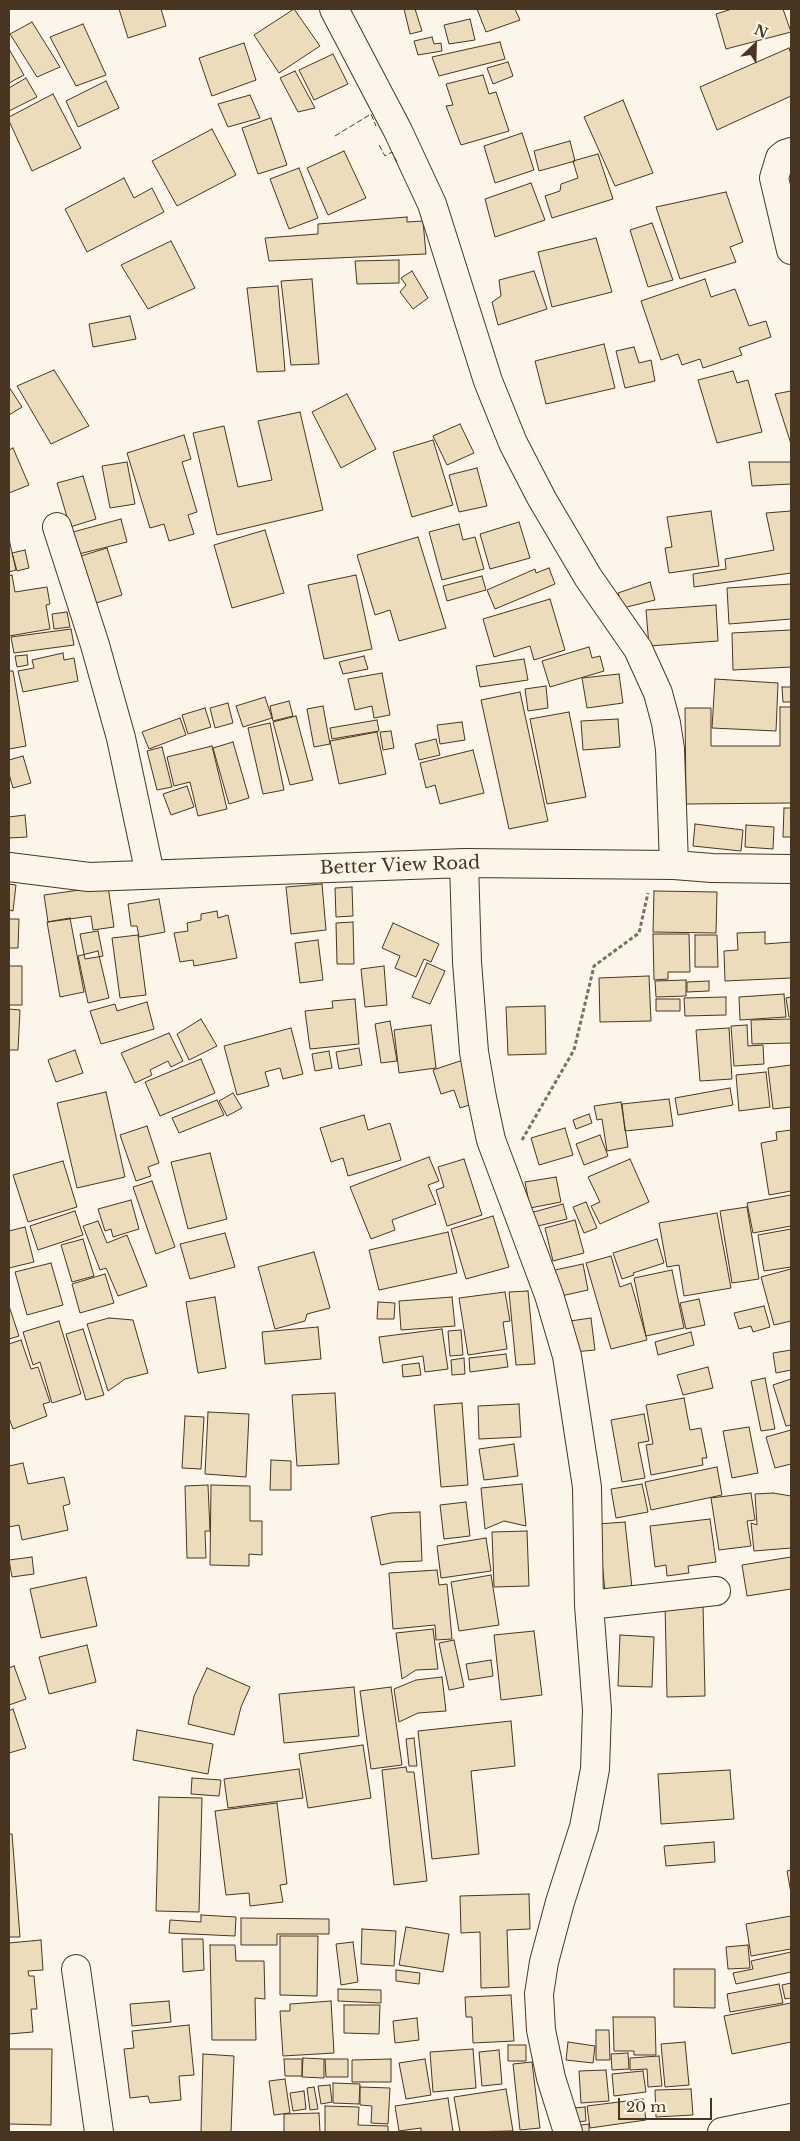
<!DOCTYPE html>
<html>
<head>
<meta charset="utf-8">
<style>
  body { margin:0 }
  #map { position:relative; width:800px; height:2141px; overflow:hidden; background:#fbf6e9; font-family:"Libre Baskerville",serif }
  canvas { display:block }
  .frame { position:absolute; inset:0; border:10px solid #4a3520; pointer-events:none }
  .north { position:absolute; left:730px; top:20px; width:50px; height:50px; -webkit-text-stroke:4px #fbf6e9; paint-order:stroke; rotate:24deg; font-size:14px; font-weight:700; line-height:20px; text-align:center; color:#4a3520 }
  .north::after { content:''; display:block; margin:auto; width:18px; height:22px; background:#4a3520; clip-path:polygon(50% 0,100% 100%,50% 72%,0 100%) }
  .scale { position:absolute; left:618px; top:2098px; width:94px; height:22px; box-sizing:border-box; border:2px solid #4a3520; border-top:0; padding-left:6px; font-size:15px; line-height:18px; white-space:nowrap; color:#4a3520; -webkit-text-stroke:4px #fbf6e9; paint-order:stroke }
</style>
</head>
<body>
<div id="map">
<canvas width="800" height="2141"></canvas>
<div class="frame"></div>
<div class="north">N</div>
<div class="scale">20 m</div>
</div>
<script>
const ctx = document.querySelector('canvas').getContext('2d');
ctx.lineJoin = 'round';
function paint(path, color) {
  ctx.fillStyle = color;
  ctx.fill(path, 'evenodd');
}
function poly(rows) {
  const path = new Path2D();
  for (const r of rows) {
    path.moveTo(r[0], r[1]);
    for (let i = 2; i < r.length; i += 2) path.lineTo(r[i], r[i + 1]);
  }
  return path;
}
function trace(path, color, width, dash) {
  ctx.strokeStyle = color;
  ctx.lineWidth = width;
  ctx.lineCap = dash ? 'butt' : 'round';
  ctx.setLineDash(dash || []);
  ctx.stroke(path);
}
function drawText(font, color, halo, rows, align = 'center') {
  ctx.font = font + ' "Libre Baskerville",serif';
  ctx.lineWidth = 4;
  ctx.setLineDash([]);
  ctx.textBaseline = 'middle';
  ctx.strokeStyle = halo;
  ctx.fillStyle = color;
  for (const [text, x, y, turn = 0] of rows) {
    ctx.save();
    ctx.translate(x, y);
    ctx.rotate((+turn || 0) * Math.PI / 180);
    ctx.textAlign = isNaN(turn) ? turn : align;
    if (halo) ctx.strokeText(text, 0, 0);
    ctx.fillText(text, 0, 0);
    ctx.restore();
  }
}
const building = poly([
  [119,9,161,9,166,26,128,38,119,9],
  [294,9,320,46,279,73,254,35,294,9],
  [404,9,415,9,422,31,410,34,404,9],
  [477,9,515,9,520,20,486,32,477,9],
  [732,9,783,9,791,32,726,49,716,14,732,9],
  [470,19,475,40,449,44,444,25,470,19],
  [32,22,60,67,37,77,10,34,32,22],
  [83,24,106,75,76,86,50,37,83,24],
  [432,37,434,44,441,43,442,51,418,55,414,41,432,37],
  [500,42,505,59,439,76,432,57,500,42],
  [244,43,256,80,212,96,199,58,244,43],
  [789,48,791,54,791,96,717,130,700,87,789,48],
  [9,49,24,75,9,83,9,49],
  [333,54,348,84,314,100,299,70,333,54],
  [508,62,513,76,493,84,487,68,508,62],
  [295,71,315,108,298,112,280,78,295,71],
  [483,75,489,94,496,92,509,131,461,145,446,106,453,105,446,84,483,75],
  [26,78,37,97,9,111,9,88,26,78],
  [106,81,119,108,78,127,66,101,106,81],
  [53,94,81,148,32,171,9,121,9,117,53,94],
  [250,95,260,118,228,127,218,104,250,95],
  [623,100,653,173,615,186,584,117,623,100],
  [271,118,287,165,258,174,242,128,271,118],
  [212,129,236,175,177,206,152,161,212,129],
  [522,133,534,170,495,183,484,146,522,133],
  [570,141,575,161,539,171,534,151,570,141],
  [344,151,366,198,328,215,307,168,344,151],
  [598,154,613,199,552,218,545,196,560,191,561,184,578,178,573,161,598,154],
  [299,168,318,218,289,229,270,179,299,168],
  [124,178,134,198,152,188,164,212,87,252,65,209,124,178],
  [531,183,545,220,495,237,485,199,531,183],
  [726,192,743,242,730,247,736,262,680,279,656,207,726,192],
  [407,217,407,222,423,221,426,254,269,261,265,238,318,234,318,224,407,217],
  [652,223,673,280,648,287,630,230,652,223],
  [596,238,612,292,552,307,538,252,596,238],
  [171,241,195,288,148,309,121,265,171,241],
  [399,260,399,283,357,284,355,261,399,260],
  [412,271,428,298,413,309,400,292,406,285,401,278,412,271],
  [534,271,547,309,498,325,492,302,501,296,499,280,534,271],
  [312,279,319,364,291,365,281,281,312,279],
  [705,279,711,297,735,289,749,326,766,321,771,337,739,348,742,355,703,368,700,359,682,365,678,354,661,360,641,301,705,279],
  [278,286,285,371,257,372,247,288,278,286],
  [130,316,136,339,93,347,89,324,130,316],
  [604,344,615,388,546,404,535,361,604,344],
  [634,347,639,363,651,360,655,381,625,388,616,351,634,347],
  [54,370,89,426,51,444,17,386,54,370],
  [733,371,737,383,748,380,762,432,717,443,698,380,733,371],
  [9,387,22,407,9,415,9,387],
  [791,391,791,444,775,394,791,391],
  [347,394,376,449,341,468,312,412,347,394],
  [300,412,323,510,217,535,193,433,224,426,238,487,272,480,258,421,300,412],
  [460,424,474,453,447,465,433,436,460,424],
  [184,435,191,459,182,462,197,512,188,515,194,534,169,541,164,524,150,528,127,453,184,435],
  [433,440,453,505,412,517,393,452,433,440],
  [13,448,29,485,9,493,9,450,13,448],
  [127,462,135,504,110,508,102,466,127,462],
  [749,462,791,462,791,484,752,486,749,462],
  [477,468,487,506,459,512,449,475,477,468],
  [83,476,96,519,70,527,57,483,83,476],
  [711,511,719,566,669,573,665,548,672,547,667,517,711,511],
  [791,511,791,573,694,587,693,574,726,569,725,559,774,550,766,513,791,511],
  [121,519,127,542,79,554,73,532,121,519],
  [519,522,530,558,490,569,480,534,519,522],
  [459,524,463,540,475,537,484,569,442,580,429,532,459,524],
  [265,530,284,593,232,608,214,545,265,530],
  [418,537,446,628,399,641,390,610,375,615,357,555,418,537],
  [9,539,16,570,9,572,9,539],
  [107,548,122,595,96,603,81,556,107,548],
  [25,550,29,568,17,571,12,553,25,550],
  [549,568,555,584,495,609,487,590,535,569,536,573,549,568],
  [12,575,15,592,47,587,50,604,46,605,50,629,9,636,9,576,12,575],
  [356,575,372,649,324,659,308,585,356,575],
  [482,576,486,590,447,601,443,586,482,576],
  [650,582,655,600,623,608,618,593,650,582],
  [791,584,791,619,729,624,727,588,791,584],
  [550,599,565,650,534,660,530,646,494,657,483,619,550,599],
  [716,605,718,641,649,646,646,610,716,605],
  [67,612,70,627,54,629,52,614,67,612],
  [71,629,74,645,14,653,11,637,71,629],
  [791,630,791,667,733,670,732,633,791,630],
  [589,647,592,658,600,656,604,671,550,687,542,661,589,647],
  [63,653,64,660,74,658,78,681,23,692,18,671,34,668,32,660,63,653],
  [27,655,28,665,17,667,15,656,27,655],
  [364,656,368,669,343,674,339,662,364,656],
  [524,659,528,680,480,687,476,666,524,659],
  [9,671,13,671,26,746,9,749,9,671],
  [382,673,390,715,374,718,372,706,355,710,348,679,382,673],
  [619,674,623,703,587,708,582,678,619,674],
  [715,679,778,683,776,731,712,728,715,679],
  [546,686,548,708,528,711,525,689,546,686],
  [782,687,791,687,791,702,783,702,782,687],
  [520,692,548,821,509,829,481,700,520,692],
  [265,697,272,718,243,727,236,706,265,697],
  [289,701,293,716,273,721,270,706,289,701],
  [228,703,233,723,215,728,210,708,228,703],
  [323,706,330,744,314,747,307,709,323,706],
  [780,707,791,707,791,803,686,804,685,708,711,708,711,746,780,746,780,707],
  [205,708,211,727,188,734,182,715,205,708],
  [569,712,586,797,547,804,530,719,569,712],
  [296,716,313,780,290,785,273,722,296,716],
  [180,718,186,735,149,749,142,732,180,718],
  [618,719,620,747,583,750,581,721,618,719],
  [377,720,379,731,332,739,330,728,377,720],
  [462,722,465,740,440,744,437,725,462,722],
  [270,723,284,790,263,794,248,728,270,723],
  [391,731,394,748,383,750,380,732,391,731],
  [377,732,386,774,339,784,330,741,377,732],
  [436,739,440,755,419,760,415,744,436,739],
  [233,742,249,798,229,804,213,748,233,742],
  [212,746,227,809,198,816,190,782,174,786,167,757,212,746],
  [162,747,172,787,157,790,147,751,162,747],
  [473,750,484,793,440,804,435,785,426,788,420,763,473,750],
  [23,756,31,783,13,788,9,774,9,760,23,756],
  [187,786,194,807,171,815,163,794,187,786],
  [784,808,791,808,791,837,783,837,784,808],
  [25,815,27,837,9,838,9,817,25,815],
  [695,824,743,830,741,851,693,846,695,824],
  [746,825,774,827,773,849,745,847,746,825],
  [9,884,16,885,13,911,9,910,9,884],
  [322,884,326,930,291,934,286,887,322,884],
  [108,886,114,927,93,930,91,916,48,922,44,895,108,886],
  [352,887,353,916,336,917,335,888,352,887],
  [654,891,717,892,716,933,653,932,654,891],
  [159,899,165,932,139,937,137,926,131,926,128,904,159,899],
  [217,911,218,918,228,915,237,958,194,966,193,960,180,962,174,933,188,931,187,923,201,920,201,914,217,911],
  [70,918,84,992,60,997,47,922,70,918],
  [9,919,19,919,18,948,9,948,9,919],
  [353,922,354,964,337,964,336,923,353,922],
  [393,923,439,944,431,962,424,959,416,977,395,968,400,956,382,948,393,923],
  [98,931,103,956,85,959,80,934,98,931],
  [765,932,765,944,791,942,791,978,725,981,724,951,738,950,737,933,765,932],
  [653,934,689,934,690,972,668,972,668,979,654,980,653,934],
  [138,935,146,995,120,998,112,938,138,935],
  [695,935,717,935,718,967,695,967,695,935],
  [318,940,323,980,300,983,295,943,318,940],
  [98,951,109,998,88,1003,78,956,98,951],
  [427,963,445,971,430,1004,412,997,427,963],
  [9,966,22,966,22,1005,9,1005,9,966],
  [384,966,387,1005,365,1007,361,969,384,966],
  [649,976,651,1021,600,1022,599,978,649,976],
  [686,980,686,996,656,997,655,981,686,980],
  [709,981,709,991,687,992,687,982,709,981],
  [784,994,786,1017,740,1020,739,997,784,994],
  [726,997,726,1015,685,1016,684,998,726,997],
  [791,997,791,1017,789,1017,786,998,791,997],
  [355,999,359,1044,310,1049,305,1011,333,1008,332,1001,355,999],
  [656,999,680,999,680,1011,656,1011,656,999],
  [147,1002,154,1029,101,1044,90,1011,115,1004,117,1011,147,1002],
  [545,1006,546,1054,508,1055,506,1007,545,1006],
  [9,1009,20,1010,18,1050,9,1050,9,1009],
  [201,1019,217,1046,189,1060,177,1034,201,1019],
  [791,1019,791,1043,752,1044,751,1020,791,1019],
  [390,1021,397,1061,381,1063,375,1024,390,1021],
  [431,1025,436,1068,399,1073,394,1030,431,1025],
  [747,1025,748,1046,763,1045,764,1064,734,1066,731,1026,747,1025],
  [291,1028,303,1074,283,1079,280,1068,265,1072,269,1086,237,1095,224,1046,291,1028],
  [729,1028,732,1079,700,1081,696,1030,729,1028],
  [169,1033,183,1061,171,1067,168,1061,150,1070,152,1075,135,1083,121,1053,169,1033],
  [359,1048,362,1065,339,1069,336,1052,359,1048],
  [75,1050,83,1073,56,1082,48,1060,75,1050],
  [329,1051,332,1068,315,1071,312,1054,329,1051],
  [201,1059,215,1093,160,1116,145,1082,201,1059],
  [466,1059,482,1101,460,1108,454,1090,441,1094,433,1070,466,1059],
  [791,1065,791,1107,773,1109,768,1068,791,1065],
  [766,1072,770,1107,739,1111,736,1075,766,1072],
  [730,1088,733,1105,678,1115,675,1098,730,1088],
  [106,1092,125,1177,77,1188,57,1103,106,1092],
  [233,1093,242,1108,227,1116,219,1101,233,1093],
  [669,1099,673,1126,625,1131,622,1104,669,1099],
  [217,1100,224,1115,179,1133,172,1118,217,1100],
  [621,1102,628,1147,607,1151,602,1119,597,1120,594,1106,621,1102],
  [589,1114,592,1123,576,1129,573,1120,589,1114],
  [364,1115,368,1130,390,1123,401,1160,348,1176,343,1158,331,1162,320,1128,364,1115],
  [147,1126,159,1163,148,1167,151,1176,136,1181,120,1135,147,1126],
  [565,1128,573,1155,539,1165,531,1138,565,1128],
  [791,1130,791,1191,769,1195,761,1143,777,1140,776,1132,791,1130],
  [600,1135,608,1156,584,1165,576,1144,600,1135],
  [210,1153,227,1219,188,1229,171,1162,210,1153],
  [429,1157,439,1181,428,1185,436,1204,392,1220,395,1230,371,1239,350,1187,429,1157],
  [464,1159,482,1215,447,1226,436,1190,444,1187,438,1167,464,1159],
  [630,1159,649,1202,600,1224,591,1206,600,1202,588,1177,630,1159],
  [63,1161,77,1207,28,1222,13,1175,63,1161],
  [556,1177,561,1202,530,1208,525,1182,556,1177],
  [152,1181,175,1247,156,1254,133,1187,152,1181],
  [791,1195,791,1226,753,1233,747,1203,791,1195],
  [131,1200,139,1229,113,1237,111,1229,105,1231,98,1209,131,1200],
  [586,1202,597,1228,584,1233,573,1207,586,1202],
  [563,1204,567,1219,534,1227,530,1213,563,1204],
  [747,1207,759,1279,732,1283,720,1211,747,1207],
  [75,1211,83,1235,38,1250,30,1226,75,1211],
  [717,1213,731,1288,684,1296,679,1265,667,1267,659,1223,717,1213],
  [493,1216,509,1267,466,1279,451,1229,493,1216],
  [575,1220,584,1253,553,1261,545,1228,575,1220],
  [98,1221,107,1243,127,1235,147,1286,118,1296,106,1268,100,1270,83,1226,98,1221],
  [25,1227,34,1262,9,1268,9,1231,25,1227],
  [791,1229,791,1267,764,1271,758,1235,791,1229],
  [448,1232,457,1273,379,1290,369,1250,448,1232],
  [225,1233,235,1267,190,1279,180,1244,225,1233],
  [83,1239,94,1276,72,1282,61,1245,83,1239],
  [657,1239,664,1263,633,1273,634,1275,622,1279,613,1253,657,1239],
  [314,1252,330,1308,307,1314,305,1321,275,1329,258,1267,314,1252],
  [611,1256,620,1287,631,1283,647,1340,611,1349,586,1263,611,1256],
  [51,1263,63,1305,27,1315,15,1272,51,1263],
  [583,1264,588,1290,561,1296,555,1270,583,1264],
  [791,1269,791,1321,774,1325,761,1277,791,1269],
  [672,1270,684,1328,646,1336,634,1278,672,1270],
  [105,1274,114,1303,80,1313,72,1284,105,1274],
  [528,1291,535,1364,516,1365,509,1292,528,1291],
  [505,1292,510,1321,503,1322,507,1349,468,1355,459,1298,505,1292],
  [215,1297,226,1368,198,1373,186,1302,215,1297],
  [452,1297,455,1326,401,1330,399,1301,452,1297],
  [699,1299,705,1325,686,1329,680,1303,699,1299],
  [378,1302,395,1303,394,1319,377,1319,378,1302],
  [9,1306,19,1336,9,1339,9,1306],
  [764,1306,770,1327,753,1332,751,1326,739,1329,734,1313,764,1306],
  [109,1318,133,1320,148,1373,125,1379,108,1391,87,1324,109,1318],
  [591,1318,595,1350,574,1352,570,1321,591,1318],
  [59,1321,81,1394,52,1403,40,1362,33,1365,23,1332,59,1321],
  [318,1327,321,1359,265,1364,262,1332,318,1327],
  [83,1329,104,1395,86,1400,66,1334,83,1329],
  [442,1329,448,1369,425,1372,423,1356,383,1363,379,1337,442,1329],
  [461,1330,463,1355,450,1356,448,1331,461,1330],
  [691,1332,694,1345,658,1355,655,1342,691,1332],
  [21,1340,31,1369,38,1367,50,1402,43,1404,47,1416,13,1429,9,1418,9,1344,21,1340],
  [791,1350,791,1370,776,1373,773,1353,791,1350],
  [506,1354,508,1367,470,1372,469,1358,506,1354],
  [464,1358,465,1374,452,1375,451,1360,464,1358],
  [419,1363,421,1375,403,1377,402,1365,419,1363],
  [708,1367,713,1388,683,1395,677,1375,708,1367],
  [765,1378,775,1429,761,1431,751,1381,765,1378],
  [791,1379,791,1425,786,1426,773,1385,791,1379],
  [335,1393,339,1464,297,1466,292,1395,335,1393],
  [684,1398,690,1430,701,1428,707,1458,702,1458,703,1465,651,1475,646,1445,653,1444,646,1405,684,1398],
  [462,1403,468,1485,441,1487,434,1405,462,1403],
  [519,1404,521,1437,479,1439,478,1406,519,1404],
  [208,1412,249,1414,246,1477,205,1474,208,1412],
  [644,1414,649,1441,638,1443,645,1478,622,1482,611,1420,644,1414],
  [185,1416,204,1417,201,1469,182,1468,185,1416],
  [749,1427,758,1473,732,1478,723,1431,749,1427],
  [791,1430,791,1464,775,1468,766,1437,791,1430],
  [514,1444,518,1476,484,1480,479,1449,514,1444],
  [271,1460,291,1461,291,1490,270,1490,271,1460],
  [23,1463,28,1484,64,1477,70,1504,63,1506,68,1530,22,1540,19,1525,9,1527,9,1466,23,1463],
  [717,1467,722,1495,651,1510,645,1482,717,1467],
  [522,1484,526,1526,504,1521,485,1529,481,1488,522,1484],
  [642,1484,648,1512,616,1518,611,1489,642,1484],
  [208,1485,210,1531,205,1531,206,1558,187,1558,185,1486,208,1485],
  [211,1485,250,1486,250,1521,262,1521,262,1555,249,1554,249,1566,210,1565,211,1485],
  [751,1493,755,1520,747,1521,751,1546,719,1550,711,1498,751,1493],
  [773,1493,791,1496,791,1548,754,1551,751,1523,757,1525,755,1494,773,1493],
  [466,1502,470,1536,444,1539,440,1505,466,1502],
  [420,1512,422,1561,395,1562,381,1565,371,1517,391,1513,420,1512],
  [710,1519,716,1562,688,1566,689,1573,667,1576,666,1565,655,1567,650,1526,710,1519],
  [625,1522,632,1588,605,1591,598,1524,625,1522],
  [527,1531,529,1586,494,1587,492,1532,527,1531],
  [486,1538,491,1571,441,1578,437,1546,486,1538],
  [32,1557,34,1574,12,1577,9,1560,32,1557],
  [791,1557,791,1589,747,1596,742,1565,791,1557],
  [437,1570,439,1585,447,1584,452,1639,436,1640,435,1625,393,1629,389,1573,437,1570],
  [491,1575,499,1625,459,1631,451,1582,491,1575],
  [86,1577,97,1626,41,1638,30,1589,86,1577],
  [703,1603,705,1696,667,1697,665,1604,703,1603],
  [433,1629,438,1669,416,1670,402,1679,396,1633,433,1629],
  [534,1631,542,1695,501,1700,494,1635,534,1631],
  [620,1635,654,1637,652,1687,618,1686,620,1635],
  [454,1640,464,1687,449,1690,439,1643,454,1640],
  [87,1645,96,1682,49,1694,39,1657,87,1645],
  [491,1660,493,1676,469,1680,466,1664,491,1660],
  [14,1666,26,1699,9,1705,9,1668,14,1666],
  [207,1668,250,1687,241,1707,234,1735,188,1724,194,1696,207,1668],
  [442,1677,446,1711,418,1713,399,1722,394,1689,416,1680,442,1677],
  [354,1687,359,1736,284,1743,279,1694,354,1687],
  [391,1687,402,1765,371,1769,360,1691,391,1687],
  [13,1709,26,1748,9,1753,9,1711,13,1709],
  [511,1721,515,1766,471,1771,479,1854,432,1859,418,1731,511,1721],
  [137,1730,213,1744,208,1774,133,1760,137,1730],
  [414,1738,417,1766,409,1766,406,1739,414,1738],
  [363,1745,371,1798,308,1808,299,1754,363,1745],
  [406,1767,407,1772,414,1772,427,1881,394,1885,382,1770,406,1767],
  [299,1769,303,1798,228,1808,224,1779,299,1769],
  [730,1770,734,1819,661,1824,658,1774,730,1770],
  [192,1778,221,1780,219,1796,191,1794,192,1778],
  [159,1797,202,1798,199,1912,156,1911,159,1797],
  [277,1803,287,1884,280,1885,283,1902,250,1906,249,1893,226,1895,215,1811,277,1803],
  [9,1834,12,1834,20,1937,9,1937,9,1834],
  [714,1842,715,1862,666,1866,664,1846,714,1842],
  [791,1870,791,1893,787,1871,791,1870],
  [529,1894,530,1929,507,1930,509,1987,481,1988,480,1932,461,1933,460,1896,529,1894],
  [201,1915,236,1917,235,1936,169,1933,170,1920,201,1922,201,1915],
  [791,1916,791,1949,751,1956,746,1924,791,1916],
  [241,1918,329,1919,329,1934,277,1934,277,1945,241,1945,241,1918],
  [406,1927,449,1934,443,1972,399,1965,406,1927],
  [362,1929,396,1931,394,1966,361,1964,362,1929],
  [280,1936,318,1936,317,1996,280,1995,280,1936],
  [182,1939,203,1939,204,1970,183,1972,182,1939],
  [41,1940,43,1970,28,1971,29,1976,34,1976,37,2009,31,2009,33,2032,9,2034,9,1943,41,1940],
  [353,1942,358,1982,341,1985,336,1944,353,1942],
  [210,1945,235,1945,236,1961,264,1961,265,1999,255,1998,256,2040,212,2040,210,1945],
  [748,1945,750,1968,728,1969,726,1947,748,1945],
  [791,1952,791,1972,736,1984,733,1973,753,1969,751,1961,791,1952],
  [674,1969,715,1969,715,2008,674,2007,674,1969],
  [396,1970,420,1973,419,1984,396,1981,396,1970],
  [791,1983,791,1998,785,1999,782,1985,791,1983],
  [779,1984,783,2003,730,2012,727,1994,779,1984],
  [338,1989,381,1990,381,2003,338,2001,338,1989],
  [511,1995,514,2041,473,2043,472,2017,466,2017,465,1997,511,1995],
  [169,2001,171,2022,132,2026,130,2004,169,2001],
  [331,2001,334,2053,283,2056,280,2011,290,2011,290,2004,331,2001],
  [791,2003,791,2042,732,2054,724,2016,791,2003],
  [344,2005,380,2005,379,2034,344,2033,344,2005],
  [613,2017,655,2017,656,2055,634,2055,634,2051,614,2051,613,2017],
  [417,2018,419,2040,395,2043,393,2021,417,2018],
  [189,2025,194,2075,179,2076,181,2100,150,2103,148,2096,130,2098,124,2049,134,2048,132,2031,189,2025],
  [596,2030,609,2030,610,2060,596,2060,596,2030],
  [568,2042,595,2046,593,2063,566,2060,568,2042],
  [685,2042,689,2085,665,2087,661,2044,685,2042],
  [508,2045,526,2045,526,2061,508,2061,508,2045],
  [9,2049,52,2049,51,2125,9,2124,9,2049],
  [473,2049,476,2088,433,2092,430,2052,473,2049],
  [499,2050,502,2084,482,2086,479,2052,499,2050],
  [628,2053,629,2069,612,2070,611,2054,628,2053],
  [203,2054,234,2056,231,2132,201,2132,203,2054],
  [659,2056,662,2086,648,2087,647,2069,630,2070,630,2058,659,2056],
  [303,2058,324,2059,324,2078,302,2077,303,2058],
  [284,2059,302,2059,302,2076,285,2076,284,2059],
  [325,2059,348,2059,348,2077,326,2077,325,2059],
  [391,2059,391,2082,352,2082,352,2060,391,2059],
  [425,2059,431,2095,406,2099,399,2063,425,2059],
  [532,2062,540,2128,520,2130,513,2064,532,2062],
  [606,2070,609,2101,581,2103,579,2071,606,2070],
  [643,2071,646,2092,614,2096,612,2074,643,2071],
  [285,2079,290,2113,274,2115,269,2081,285,2079],
  [333,2083,360,2084,359,2104,333,2103,333,2083],
  [330,2085,332,2102,321,2104,318,2086,330,2085],
  [314,2087,318,2109,310,2110,307,2088,314,2087],
  [360,2087,390,2088,388,2124,371,2123,372,2106,360,2105,360,2087],
  [506,2089,513,2131,460,2132,454,2097,506,2089],
  [691,2089,693,2115,656,2117,655,2090,691,2089],
  [304,2091,306,2109,293,2111,290,2093,304,2091],
  [448,2098,453,2132,421,2132,421,2128,399,2131,395,2106,448,2098],
  [643,2099,646,2120,590,2128,587,2106,643,2099],
  [325,2106,359,2107,358,2125,388,2126,388,2132,325,2132,325,2106],
  [585,2107,586,2121,575,2122,574,2108,585,2107],
  [319,2113,320,2132,284,2132,284,2114,319,2113],
  [589,2124,589,2132,575,2132,574,2126,589,2124]
]);
paint(building, '#ecdcbc');
trace(building, '#4a3520', 1);
const minor = poly([
  [334,9,398,131,432,204,488,381,513,443,542,499,588,577,638,649,658,693,666,723,670,749,674,865],
  [791,152,785,154,780,158,774,178,791,250],
  [57,527,95,645,121,738,150,874],
  [464,863,467,962,474,1052,482,1098,491,1140,549,1295,567,1356,587,1487,589,1605,597,1710,595,1769,584,1827,560,1902,544,1962,539,1994,541,2030,551,2078,568,2132],
  [9,867,89,877,464,863,674,865,712,868,791,869],
  [589,1605,716,1591],
  [76,1969,99,2132],
  [722,2132,791,2118]
]);
trace(minor, '#4a3520', 30);
trace(poly([
  [522,1140,574,1050,594,966,639,933,648,893]
]), '#7f6f5c', 3, [4, 2.5]);
trace(minor, '#fbf6e9', 28);
trace(poly([
  [335,136,371,114,376,126],
  [379,145,385,156,392,152,397,162]
]), '#4a3520', 1, [6, 2.5]);
drawText('18px', '#4a3520', '#fbf6e9', [
  ["Better View Road",400,866,-2]
]);
</script>
</body>
</html>
